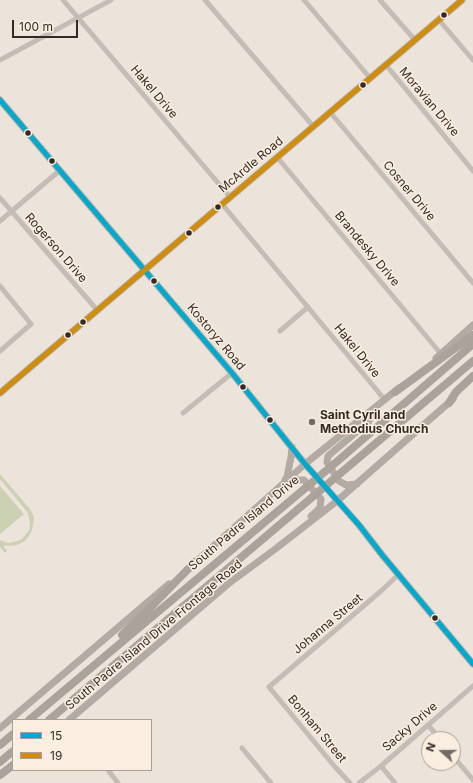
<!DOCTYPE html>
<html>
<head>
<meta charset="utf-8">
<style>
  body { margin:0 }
  #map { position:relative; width:473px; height:783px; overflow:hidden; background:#ece4db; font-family:Inter,sans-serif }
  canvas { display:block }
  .legend { position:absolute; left:12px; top:719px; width:140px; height:52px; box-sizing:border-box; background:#faeee0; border:1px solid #ab9f95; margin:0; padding:5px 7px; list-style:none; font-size:12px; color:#342924 }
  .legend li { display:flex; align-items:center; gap:8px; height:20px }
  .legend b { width:20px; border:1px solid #ab9f95 }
  .north { position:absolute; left:421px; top:731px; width:40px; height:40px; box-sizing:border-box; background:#faeee0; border:1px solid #ab9f95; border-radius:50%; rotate:291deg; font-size:11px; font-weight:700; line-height:16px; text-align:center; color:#342924 }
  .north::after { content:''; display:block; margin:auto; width:14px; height:18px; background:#746a64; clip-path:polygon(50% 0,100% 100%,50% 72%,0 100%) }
  .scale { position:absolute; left:12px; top:20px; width:66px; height:18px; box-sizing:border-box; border:2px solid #342924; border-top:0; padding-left:5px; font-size:12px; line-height:14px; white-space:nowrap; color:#342924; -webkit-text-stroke:3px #faeee0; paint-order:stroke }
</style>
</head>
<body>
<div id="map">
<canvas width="473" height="783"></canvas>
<ul class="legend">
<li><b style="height:5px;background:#00a9ce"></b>15</li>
<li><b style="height:5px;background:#d08d07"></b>19</li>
</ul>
<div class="north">N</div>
<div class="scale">100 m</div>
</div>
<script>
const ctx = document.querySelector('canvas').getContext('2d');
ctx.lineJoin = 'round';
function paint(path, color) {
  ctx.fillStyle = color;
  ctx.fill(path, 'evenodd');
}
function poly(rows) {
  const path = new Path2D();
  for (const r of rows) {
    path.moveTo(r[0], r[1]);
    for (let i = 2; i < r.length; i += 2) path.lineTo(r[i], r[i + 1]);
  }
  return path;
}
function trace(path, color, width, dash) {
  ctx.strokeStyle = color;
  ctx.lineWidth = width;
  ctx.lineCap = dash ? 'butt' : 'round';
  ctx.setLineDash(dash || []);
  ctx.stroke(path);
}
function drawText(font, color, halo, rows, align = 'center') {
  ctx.font = font + ' Inter,sans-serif';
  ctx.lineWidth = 3;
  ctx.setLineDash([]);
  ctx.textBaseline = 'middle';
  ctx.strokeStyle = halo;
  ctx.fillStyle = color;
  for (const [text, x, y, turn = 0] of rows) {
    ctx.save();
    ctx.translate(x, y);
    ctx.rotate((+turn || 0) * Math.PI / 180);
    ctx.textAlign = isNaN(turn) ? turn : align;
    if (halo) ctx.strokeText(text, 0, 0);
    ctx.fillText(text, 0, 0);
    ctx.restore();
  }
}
paint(poly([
  [0,474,29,508,32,512,34,518,32,530,29,536,25,541,17,545,8,546,3,545,7,551,5,553,0,547,0,540,8,543,18,541,22,539,29,530,30,524,28,513,0,479],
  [0,486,24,514,0,534]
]), '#cdd1b3');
trace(poly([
  [63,0,230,197],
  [205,0,313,126],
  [304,0,370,78],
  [380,0,415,40],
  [439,20,473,60],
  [0,60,111,0],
  [386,65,473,171],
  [330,112,473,283],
  [277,157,441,354],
  [0,198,97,310],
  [222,204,385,400],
  [0,221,59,171],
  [0,286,31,324,0,351],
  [280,331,308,307],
  [183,413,232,373],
  [428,725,440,739],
  [242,748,271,783],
  [453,756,473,780],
  [381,766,395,783],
  [108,770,118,783],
  [350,783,335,767,269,687,381,591,399,574],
  [359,783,381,766,473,686]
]), '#c4bcb5', 5);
trace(poly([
  [0,100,232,373,305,464,359,525,383,556,473,664],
  [436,358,473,325],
  [0,393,462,0],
  [285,480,287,477,291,457,292,447],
  [285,483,294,480,304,480,321,499,320,508,311,516],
  [357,484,346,485,339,481,327,462,328,456,369,421,373,411],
  [191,566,305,464,399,388],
  [69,720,228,584,274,550,337,501,453,399],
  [0,728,169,584]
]), '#b3aaa4', 7);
trace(poly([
  [395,392,473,335],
  [449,403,456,392,473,376],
  [122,635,150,608,195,562],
  [29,720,340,459,473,344],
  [49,720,473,361],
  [0,745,13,734],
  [0,762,13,751],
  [0,775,13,765]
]), '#aaa29b', 8);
trace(poly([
  [0,100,232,373,305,464,359,525,383,556,473,664]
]), '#00a9ce', 5);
trace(poly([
  [0,393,462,0]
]), '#d08d07', 5);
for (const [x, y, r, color] of [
  [444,15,3.5,"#342924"],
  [363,85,3.5,"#342924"],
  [28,133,3.5,"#342924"],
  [52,161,3.5,"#342924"],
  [218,207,3.5,"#342924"],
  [189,233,3.5,"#342924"],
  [154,281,3.5,"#342924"],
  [83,322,3.5,"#342924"],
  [68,335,3.5,"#342924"],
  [243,387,3.5,"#342924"],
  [270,420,3.5,"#342924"],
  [312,422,4,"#746a64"],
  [435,618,3.5,"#342924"]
]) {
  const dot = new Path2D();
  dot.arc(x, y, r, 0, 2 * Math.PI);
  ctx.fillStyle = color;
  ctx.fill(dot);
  trace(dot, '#faeee0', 1.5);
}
drawText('12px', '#342924', '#faeee0', [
  ["Hakel Drive",154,92,50],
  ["Moravian Drive",429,102,50],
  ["McArdle Road",251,165,-40],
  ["Cosner Drive",409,191,50],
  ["Rogerson Drive",56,248,49],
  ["Brandesky Drive",367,249,50],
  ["Kostoryz Road",216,337,50],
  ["Hakel Drive",357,351,51],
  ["South Padre Island Drive",244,523,-40],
  ["Johanna Street",328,624,-40],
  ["South Padre Island Drive Frontage Road",154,635,-40],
  ["Sacky Drive",410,727,-41],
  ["Bonham Street",317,729,50]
]);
drawText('bold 12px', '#342924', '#faeee0', [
  ["Saint Cyril and",320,415],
  ["Methodius Church",320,429]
], 'left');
</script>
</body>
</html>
